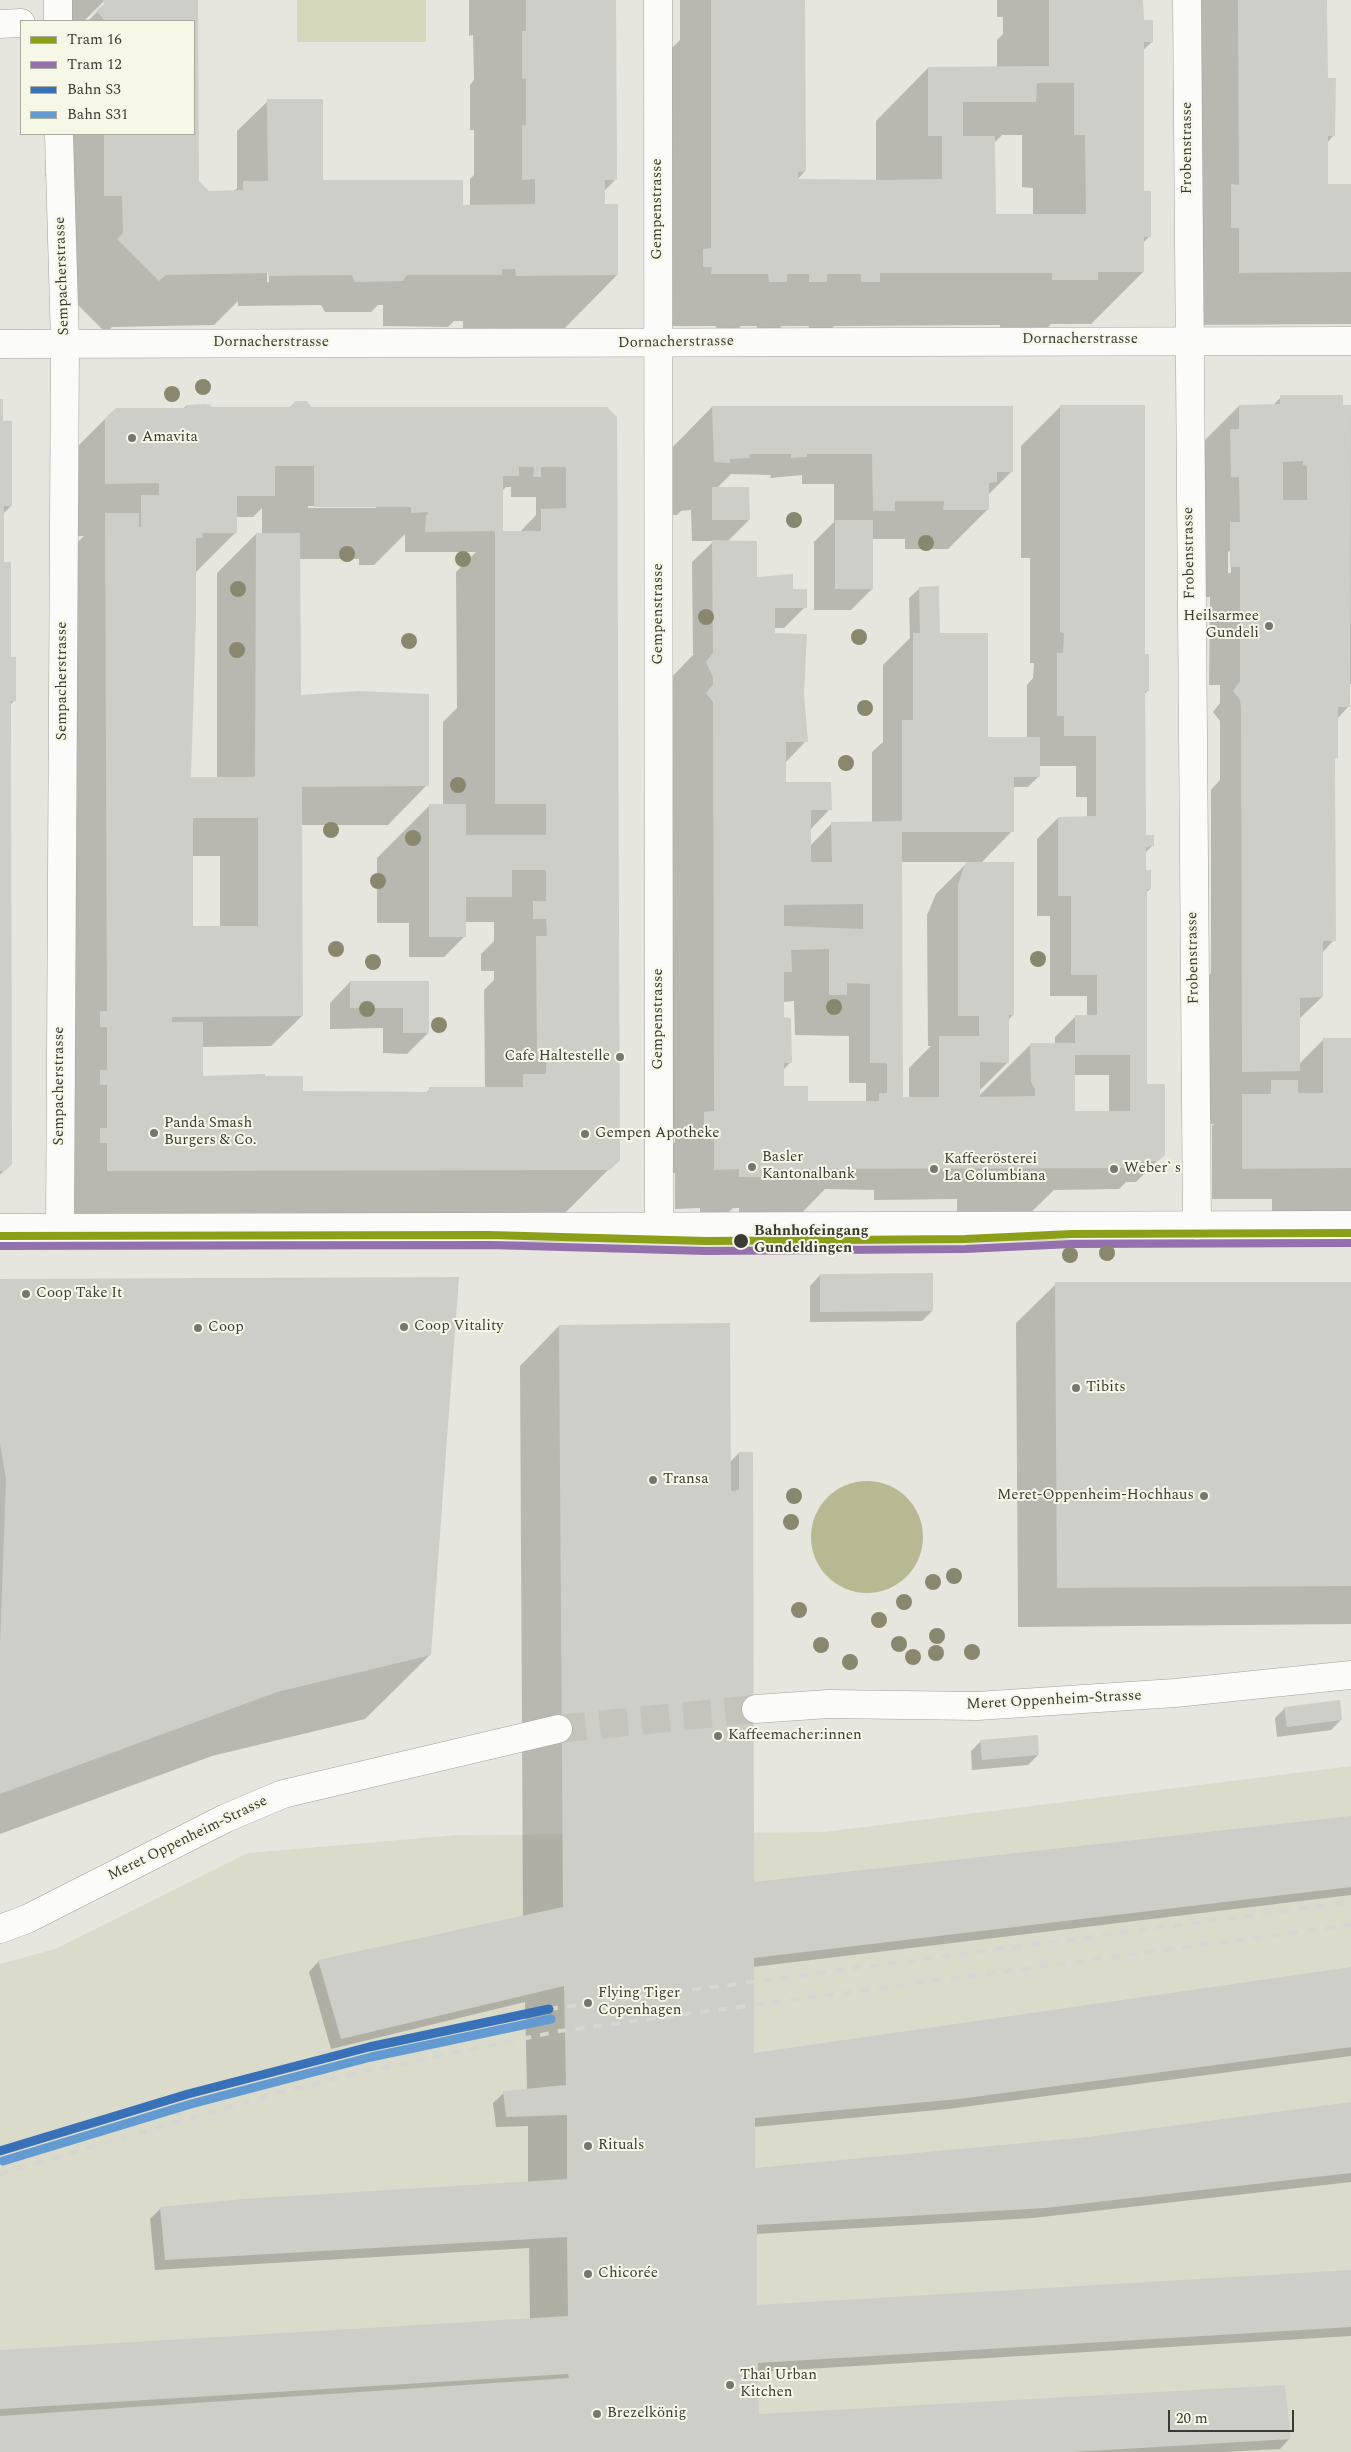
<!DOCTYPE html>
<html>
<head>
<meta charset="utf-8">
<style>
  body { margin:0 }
  #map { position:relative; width:1351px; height:2452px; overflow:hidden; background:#e6e6de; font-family:Spectral,serif }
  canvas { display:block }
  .legend { position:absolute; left:20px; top:20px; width:175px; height:115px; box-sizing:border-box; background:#f6f7e7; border:1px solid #abaca0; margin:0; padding:6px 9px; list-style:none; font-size:15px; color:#3b3b35 }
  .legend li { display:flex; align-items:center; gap:10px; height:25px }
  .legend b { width:25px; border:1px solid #abaca0 }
  .scale { position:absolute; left:1168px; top:2410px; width:126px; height:22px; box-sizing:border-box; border:2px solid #3b3b35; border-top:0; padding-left:6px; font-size:15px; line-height:18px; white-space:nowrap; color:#3b3b35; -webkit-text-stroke:4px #f6f7e7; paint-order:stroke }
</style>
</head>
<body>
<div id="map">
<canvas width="1351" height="2452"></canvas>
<ul class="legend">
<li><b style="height:6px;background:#8c9f18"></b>Tram 16</li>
<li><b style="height:6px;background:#9471ad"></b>Tram 12</li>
<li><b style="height:6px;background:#3971b8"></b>Bahn S3</li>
<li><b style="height:6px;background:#639ad2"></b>Bahn S31</li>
</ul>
<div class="scale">20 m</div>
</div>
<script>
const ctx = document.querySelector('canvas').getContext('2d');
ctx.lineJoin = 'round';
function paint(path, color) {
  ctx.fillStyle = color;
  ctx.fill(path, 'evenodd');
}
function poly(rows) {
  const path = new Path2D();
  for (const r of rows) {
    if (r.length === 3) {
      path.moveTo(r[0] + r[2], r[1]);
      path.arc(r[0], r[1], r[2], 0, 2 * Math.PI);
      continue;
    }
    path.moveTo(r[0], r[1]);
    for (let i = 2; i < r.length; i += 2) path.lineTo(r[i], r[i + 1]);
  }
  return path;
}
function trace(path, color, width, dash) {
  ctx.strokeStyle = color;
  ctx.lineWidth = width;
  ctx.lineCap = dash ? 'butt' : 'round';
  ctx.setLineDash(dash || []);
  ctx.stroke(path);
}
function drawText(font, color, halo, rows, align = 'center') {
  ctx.font = font + ' Spectral,serif';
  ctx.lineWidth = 4;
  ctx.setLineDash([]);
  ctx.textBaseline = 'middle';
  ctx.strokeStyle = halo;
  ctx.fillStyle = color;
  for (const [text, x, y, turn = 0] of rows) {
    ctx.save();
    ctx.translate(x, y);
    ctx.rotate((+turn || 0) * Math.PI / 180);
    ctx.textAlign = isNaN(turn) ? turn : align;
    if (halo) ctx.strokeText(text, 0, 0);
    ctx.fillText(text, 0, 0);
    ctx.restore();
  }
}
paint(poly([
  [1351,1766,1351,2452,0,2452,0,1964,55,1949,248,1853,458,1835,824,1832]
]), '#dbdbcc');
paint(poly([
  [297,0,426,0,426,42,297,42]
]), '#d7d7bb');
paint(poly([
  [867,1537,56]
]), '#b8b992');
paint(poly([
  [45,0,105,0,84,21,51,21],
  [109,0,197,0,198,181,208,192,233,192,237,188,237,131,268,101,322,181,462,206,470,206,470,179,474,175,474,130,470,130,470,85,474,80,473,35,469,36,469,0,615,0,615,180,604,191,604,205,617,275,565,328,463,328,463,321,454,321,448,327,383,326,383,305,378,305,371,312,325,312,321,305,238,306,238,301,214,325,112,327,106,333,65,292,52,182,45,175,51,167,51,155,45,148,51,141,51,134,194,134,194,21,88,21],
  [267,217,269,217,269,282,267,282],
  [680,0,804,0,805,171,797,180,876,180,876,121,928,68,997,68,997,40,1003,34,1003,17,997,17,997,0,1142,0,1142,21,1152,42,1142,51,1143,193,1150,236,1143,243,1143,272,1091,324,1051,324,1044,332,1000,332,1000,325,834,326,826,334,809,334,809,326,782,326,773,334,757,334,757,326,741,326,733,334,717,335,716,326,659,326,658,62,680,40],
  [1002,135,1022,135,1022,187,1033,188,1033,215,994,215,994,143],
  [1176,0,1325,0,1327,79,1334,135,1327,143,1326,185,1351,185,1351,324,1187,325],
  [1281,397,1351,406,1351,684,1349,684,1349,706,1337,719,1337,757,1334,760,1334,940,1322,953,1322,997,1298,1020,1299,1064,1324,1039,1351,1039,1351,1220,1272,1220,1272,1199,1212,1199,1212,1126,1214,1124,1189,1124,1189,995,1211,973,1211,790,1220,780,1220,721,1213,712,1220,703,1220,685,1209,685,1210,597,1200,597,1187,458,1239,406,1272,406],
  [1231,550,1231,573,1228,573,1228,552],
  [0,400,11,506,3,514,3,563,14,701,10,705,11,1163,0,1175],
  [295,402,307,402,312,408,606,408,618,1160,556,1222,55,1223,53,566,84,536,52,536,52,472,105,419,183,409,186,406,210,408,289,408],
  [506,487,511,487,511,497,536,497,536,515,519,533,502,533,502,491],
  [308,506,376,506,376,508,308,508],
  [262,508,262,534,256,534,217,573,217,778,190,778,195,573,236,532,236,517,253,517],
  [405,534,405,552,476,552,456,572,457,708,443,722,443,805,429,806,377,858,377,923,409,923,409,957,444,957,465,936,465,922,494,922,494,941,481,954,481,971,494,971,494,980,484,990,485,1088,430,1089,426,1093,302,1093,264,1077,202,1077,202,1047,271,1046,302,1016,301,825,388,825,427,785,300,696,299,559,359,559,359,565,374,565],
  [191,856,220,856,220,927,191,927],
  [712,407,1011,472,987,496,987,510,948,549,905,549,905,539,872,539,872,589,851,610,814,610,814,542,834,522,834,484,802,484,802,475,770,478,771,475,731,474,717,488,749,520,727,542,756,578,792,590,805,607,784,628,774,628,774,633,803,694,806,741,785,763,785,783,830,809,810,830,810,846,832,823,872,823,872,752,883,742,883,665,910,638,909,598,920,588,938,634,987,738,1027,738,1027,685,1033,678,1034,663,1030,663,1030,558,1021,558,1021,446,1060,407,1144,655,1148,690,1144,695,1145,837,1152,846,1145,853,1145,871,1150,889,1145,893,1146,1086,1164,1154,1136,1182,1126,1182,1119,1189,1054,1190,1022,1221,957,1221,957,1199,874,1200,874,1190,825,1189,794,1221,739,1221,739,1208,733,1208,725,1216,700,1216,700,1208,675,1209,675,1173,666,1173,666,1152,675,1142,675,1138,662,1138,661,688,694,654,693,654,692,562,714,541,692,541,691,510,681,511,677,515,662,515,660,460],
  [1039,766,1076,766,1076,797,1087,797,1087,818,1058,818,1037,839,1037,916,1050,916,1050,996,1087,996,1087,1016,1076,1016,1055,1037,1055,1044,1031,1044,979,1096,979,1091,1008,1062,1008,1020,1013,1015,981,863,1012,831,1012,787,1028,787,1039,776],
  [901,862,968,862,936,894,927,915,928,1046,931,1046,909,1068,909,1098,902,1098],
  [794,1001,795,1035,849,1036,849,1083,866,1083,866,1102,807,1102,781,1087,783,1070,791,1062,783,1018,783,1002],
  [1074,1075,1109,1075,1109,1112,1074,1112],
  [350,982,428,982,428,1033,407,1054,383,1053,383,1028,330,1029,330,1003],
  [820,1275,932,1311,922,1321,810,1322,810,1286],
  [0,1280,430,1655,365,1719,212,1756,0,1834],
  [1351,1283,1351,1624,1018,1627,1016,1323,1056,1284],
  [559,1326,730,1462,739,1453,752,1885,1351,1817,1351,1895,753,1967,753,2056,1351,1968,1351,2056,948,2109,754,2127,754,2169,1088,2138,1351,2104,1351,2182,1033,2218,755,2234,756,2308,1351,2271,1351,2336,757,2372,757,2416,1290,2438,1280,2449,1223,2452,0,2452,0,2352,530,2320,529,2248,155,2270,150,2219,161,2208,528,2183,528,2126,496,2127,493,2103,504,2093,527,2090,525,2002,331,2049,309,1972,319,1961,523,1917,520,1366],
  [1285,1708,1341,1720,1331,1730,1277,1737,1275,1718],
  [981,1741,1038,1755,1028,1765,972,1770,971,1751]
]), '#0003');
paint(poly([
  [103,0,198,0,199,181,209,191,243,190,243,181,268,181,267,99,323,99,323,180,463,180,463,205,535,204,535,179,522,180,522,125,526,126,526,78,522,79,522,31,526,31,526,0,616,0,617,180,605,180,605,204,618,204,618,275,516,276,515,269,502,269,502,275,407,275,403,281,355,282,352,275,268,276,268,273,166,275,159,281,117,239,123,233,122,196,104,196,104,134,194,134,194,21,103,21,103,18,96,11,104,4],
  [711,0,805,0,806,171,798,172,798,179,888,180,942,179,942,136,928,136,928,67,1049,66,1049,0,1143,0,1144,20,1153,20,1153,42,1144,42,1144,191,1151,191,1151,237,1144,237,1144,272,1098,272,1098,280,1052,280,1052,273,880,273,880,282,861,282,861,274,827,274,827,282,809,282,809,274,787,274,787,282,769,282,768,274,711,274,712,267,703,267,703,249,711,248],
  [1037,83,1074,83,1074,135,1085,135,1086,214,996,214,995,136,963,136,963,102,1036,102],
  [1238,0,1327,0,1328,78,1336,78,1335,136,1328,136,1328,184,1351,184,1351,272,1239,273,1239,228,1231,228,1231,184,1239,185],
  [1280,395,1343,395,1343,405,1351,405,1350,707,1338,707,1338,758,1335,758,1336,941,1323,941,1323,997,1300,998,1300,1071,1242,1072,1241,707,1240,700,1233,691,1240,681,1240,567,1230,567,1230,522,1240,522,1239,477,1231,477,1230,429,1239,429,1239,405,1280,404],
  [1303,461,1303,465,1307,466,1307,500,1283,500,1283,462],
  [0,399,3,399,3,421,12,421,12,506,4,506,4,562,11,562,11,657,16,657,16,701,11,701,12,1164,5,1171,0,1171],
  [295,401,307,401,311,407,607,407,617,417,620,1160,610,1170,107,1171,107,1143,100,1143,100,1128,107,1128,107,1085,100,1085,100,1070,107,1070,107,1027,100,1027,100,1011,107,1011,105,513,139,513,139,527,141,527,141,495,159,495,159,483,105,484,105,418,116,408,186,408,186,405,205,404,211,405,211,407,291,407],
  [275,466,314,466,314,507,411,507,411,513,428,512,428,515,426,515,425,532,495,531,495,804,546,804,546,835,466,835,466,804,429,804,429,937,466,937,466,897,512,897,512,870,546,870,546,901,533,901,533,919,546,919,547,936,536,936,537,1057,546,1057,546,1074,523,1074,523,1087,429,1087,429,1092,303,1091,303,1076,265,1076,265,1074,203,1076,203,1022,172,1022,172,1017,303,1016,302,787,429,786,429,694,358,691,301,695,300,533,256,533,255,777,191,777,196,617,196,538,203,538,202,533,237,533,237,496,275,496],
  [519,467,534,467,533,477,541,477,541,467,566,467,566,508,541,509,541,531,503,531,503,476,519,476],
  [193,818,258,818,258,926,193,926],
  [1060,405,1145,405,1145,654,1149,654,1149,691,1145,691,1146,831,1146,835,1154,835,1154,846,1146,847,1146,870,1151,870,1151,889,1147,889,1147,1084,1165,1084,1165,1155,1158,1161,1142,1162,1142,1168,779,1169,766,1170,766,1177,739,1177,739,1169,714,1170,714,1134,704,1134,704,1112,714,1111,713,702,706,693,713,685,713,677,706,662,713,653,712,540,757,541,757,577,793,574,793,589,807,589,807,608,775,608,775,633,807,634,804,694,808,742,786,742,786,782,831,782,832,810,811,810,811,862,832,862,831,822,902,821,902,720,913,720,913,633,920,633,919,587,939,586,940,633,988,633,988,737,1040,737,1040,777,1014,777,1014,832,902,832,903,1097,939,1097,939,1036,979,1036,979,1016,958,1016,958,884,966,862,1014,862,1014,1015,1009,1015,1009,1063,980,1062,980,1097,1035,1096,1035,1089,1031,1082,1030,1043,1075,1043,1075,1015,1097,1015,1097,975,1071,975,1071,896,1058,896,1058,817,1096,816,1096,736,1064,736,1064,716,1057,716,1057,653,1063,653,1064,633,1060,632],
  [863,904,863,929,784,926,784,905],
  [829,949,829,995,847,995,847,983,870,984,870,1063,887,1063,887,1093,879,1093,879,1101,808,1101,808,1086,784,1086,784,1063,792,1063,791,1018,784,1017,784,972,792,972,791,950],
  [1075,1055,1130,1055,1130,1111,1075,1111],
  [712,406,1013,406,1013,472,997,472,997,482,989,483,989,510,943,510,944,501,895,501,895,511,873,511,872,454,807,454,807,457,791,458,791,454,749,454,750,458,730,459,730,463,714,462],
  [712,487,749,487,750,520,712,520],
  [835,520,873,520,873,589,835,589],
  [350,981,429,981,429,1033,403,1033,403,1008,350,1008],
  [1323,1038,1351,1038,1351,1168,1242,1169,1242,1094,1271,1094,1271,1080,1298,1080,1298,1093,1323,1093],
  [933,1273,933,1311,820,1312,820,1274],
  [459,1277,431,1655,277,1692,0,1794,0,1646,6,1479,0,1443,0,1279],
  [1055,1282,1351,1282,1351,1586,1057,1588],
  [730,1323,731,1491,739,1490,739,1452,753,1452,754,1882,1351,1816,1351,1887,754,1958,754,2053,1351,1967,1351,2047,959,2099,755,2118,755,2168,1088,2137,1351,2102,1351,2173,1045,2208,757,2225,757,2305,1351,2270,1351,2327,758,2363,759,2414,1285,2385,1291,2439,1073,2452,0,2452,0,2416,569,2378,568,2374,0,2409,0,2350,568,2316,567,2237,165,2260,160,2207,243,2199,567,2179,567,2115,506,2117,503,2091,566,2085,564,1986,341,2039,318,1960,563,1907,559,1325],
  [1340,1700,1342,1720,1287,1727,1284,1707],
  [1038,1735,1039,1755,982,1760,980,1740]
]), '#cecec8');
trace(poly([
  [558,1729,756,1709]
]), '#c4c4bc', 28, [28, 14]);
const street = poly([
  [658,0,659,1227],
  [1187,0,1197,1226],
  [58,21,58,0],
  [0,24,21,23],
  [59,134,65,343,60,1228],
  [0,1228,1351,1225]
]);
const secondary = poly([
  [0,344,1351,341],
  [756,1709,828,1704,977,1706,1175,1693,1351,1675],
  [0,1929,27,1919,226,1818,283,1794,558,1729]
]);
trace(street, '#a2a29b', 29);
trace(secondary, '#a2a29b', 29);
trace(street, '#fbfbfa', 28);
trace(secondary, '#fbfbfa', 28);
trace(poly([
  [549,2009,1351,1902],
  [0,2174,270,2095,358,2073,560,2031,1351,1925]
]), '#d6d6d3', 4, [9, 9]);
trace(poly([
  [0,2151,188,2094,369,2047,549,2009]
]), '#3971b8', 9);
trace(poly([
  [3,2161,191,2104,371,2057,551,2019]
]), '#639ad2', 9);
trace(poly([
  [0,1236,489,1235,706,1241,965,1239,1072,1234,1351,1233]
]), '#8c9f18', 8);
trace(poly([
  [0,1246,489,1245,706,1251,965,1249,1072,1244,1351,1243]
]), '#9471ad', 8);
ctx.fillStyle = '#89886e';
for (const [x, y] of [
  [203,387],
  [172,394],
  [794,520],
  [926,543],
  [347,554],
  [463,559],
  [238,589],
  [706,617],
  [859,637],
  [409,641],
  [237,650],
  [865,708],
  [846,763],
  [458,785],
  [331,830],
  [413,838],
  [378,881],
  [336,949],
  [1038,959],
  [373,962],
  [834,1007],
  [367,1009],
  [439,1025],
  [1107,1253],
  [1070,1255],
  [794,1496],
  [791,1522],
  [954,1576],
  [933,1582],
  [904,1602],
  [799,1610],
  [879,1620],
  [937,1636],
  [899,1644],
  [821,1645],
  [972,1652],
  [936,1653],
  [913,1657],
  [850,1662]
]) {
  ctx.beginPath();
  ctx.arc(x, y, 8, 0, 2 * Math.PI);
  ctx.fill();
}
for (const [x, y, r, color] of [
  [132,438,5,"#777770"],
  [1269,626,5,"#777770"],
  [620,1057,5,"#777770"],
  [154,1133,5,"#777770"],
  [585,1134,5,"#777770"],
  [752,1167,5,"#777770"],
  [934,1169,5,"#777770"],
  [1114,1169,5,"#777770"],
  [741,1241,8,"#3b3b35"],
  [26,1294,5,"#777770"],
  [404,1327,5,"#777770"],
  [198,1328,5,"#777770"],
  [1076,1388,5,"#777770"],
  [653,1480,5,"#777770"],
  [1204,1496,5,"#777770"],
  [718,1736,5,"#777770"],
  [588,2003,5,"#777770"],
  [588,2146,5,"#777770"],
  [588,2274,5,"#777770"],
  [730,2385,5,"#777770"],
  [597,2414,5,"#777770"]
]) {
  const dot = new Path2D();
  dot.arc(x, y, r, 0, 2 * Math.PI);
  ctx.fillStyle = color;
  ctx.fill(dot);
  trace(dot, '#f6f7e7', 2);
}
drawText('15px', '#3b3b35', '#f6f7e7', [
  ["Frobenstrasse",1188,148,-90],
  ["Gempenstrasse",658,209,-90],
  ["Sempacherstrasse",63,276,-92],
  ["Dornacherstrasse",1080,340],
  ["Dornacherstrasse",271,343],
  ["Dornacherstrasse",676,343,-1],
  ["Frobenstrasse",1190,553,-91],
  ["Gempenstrasse",659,614,-90],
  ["Sempacherstrasse",63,681,-90],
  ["Frobenstrasse",1194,958,-91],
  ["Gempenstrasse",659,1019,-90],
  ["Sempacherstrasse",60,1086,-90],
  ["Meret Oppenheim-Strasse",1054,1701,-3],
  ["Meret Oppenheim-Strasse",188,1839,-26]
]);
drawText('15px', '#3b3b35', '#f6f7e7', [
  ["Amavita",142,438],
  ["Heilsarmee",1259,617,"right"],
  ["Gundeli",1259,634,"right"],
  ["Cafe Haltestelle",610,1057,"right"],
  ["Panda Smash",164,1124],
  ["Burgers & Co.",164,1141],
  ["Gempen Apotheke",595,1134],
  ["Basler",762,1158],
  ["Kantonalbank",762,1175],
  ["Kaffeerösterei",944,1160],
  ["La Columbiana",944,1177],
  ["Weberˋs",1124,1169],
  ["Coop Take It",36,1294],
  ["Coop Vitality",414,1327],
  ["Coop",208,1328],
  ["Tibits",1086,1388],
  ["Transa",663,1480],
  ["Meret-Oppenheim-Hochhaus",1194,1496,"right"],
  ["Kaffeemacher:innen",728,1736],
  ["Flying Tiger",598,1994],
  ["Copenhagen",598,2011],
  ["Rituals",598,2146],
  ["Chicorée",598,2274],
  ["Thai Urban",740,2376],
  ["Kitchen",740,2393],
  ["Brezelkönig",607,2414]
], 'left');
drawText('bold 15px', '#3b3b35', '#f6f7e7', [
  ["Bahnhofeingang",754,1232],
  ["Gundeldingen",754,1249]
], 'left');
</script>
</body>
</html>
